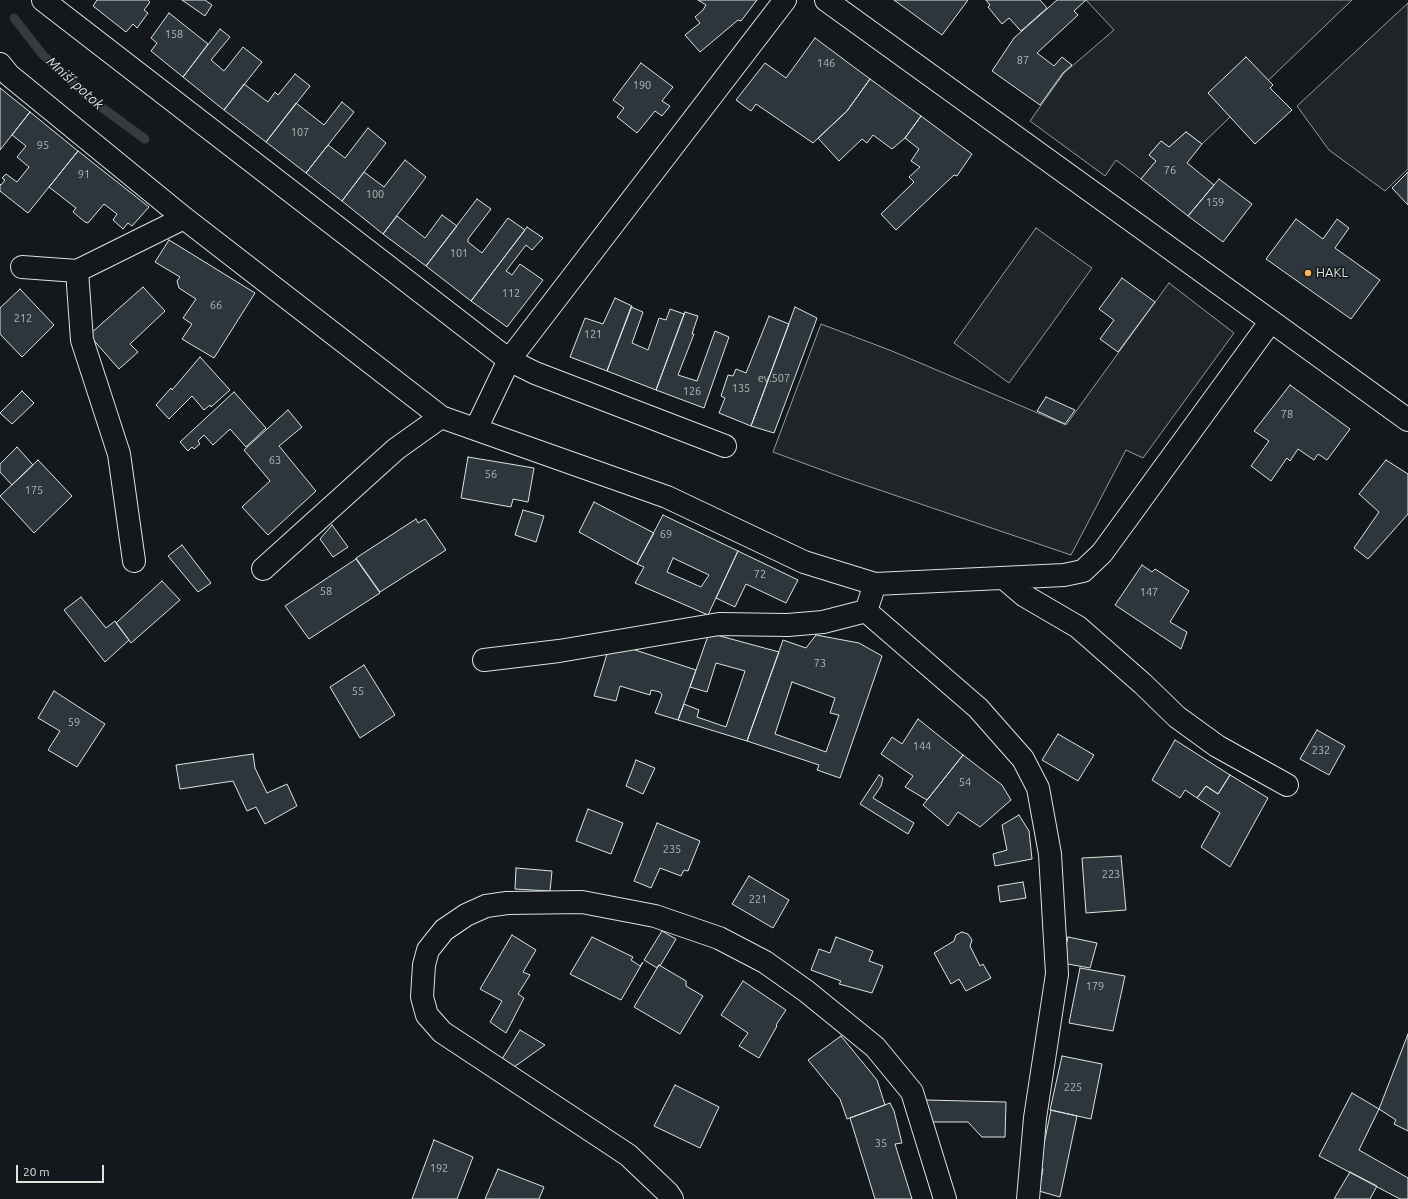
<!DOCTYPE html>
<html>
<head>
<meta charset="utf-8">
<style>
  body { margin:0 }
  #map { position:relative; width:1408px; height:1199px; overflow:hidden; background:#14181c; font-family:Ubuntu,sans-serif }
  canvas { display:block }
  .scale { position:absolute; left:16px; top:1165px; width:88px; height:18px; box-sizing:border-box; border:2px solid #d8e6dc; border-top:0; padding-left:5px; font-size:12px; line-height:14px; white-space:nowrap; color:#d8e6dc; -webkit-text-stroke:3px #14181c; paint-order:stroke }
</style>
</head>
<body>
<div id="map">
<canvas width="1408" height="1199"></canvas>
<div class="scale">20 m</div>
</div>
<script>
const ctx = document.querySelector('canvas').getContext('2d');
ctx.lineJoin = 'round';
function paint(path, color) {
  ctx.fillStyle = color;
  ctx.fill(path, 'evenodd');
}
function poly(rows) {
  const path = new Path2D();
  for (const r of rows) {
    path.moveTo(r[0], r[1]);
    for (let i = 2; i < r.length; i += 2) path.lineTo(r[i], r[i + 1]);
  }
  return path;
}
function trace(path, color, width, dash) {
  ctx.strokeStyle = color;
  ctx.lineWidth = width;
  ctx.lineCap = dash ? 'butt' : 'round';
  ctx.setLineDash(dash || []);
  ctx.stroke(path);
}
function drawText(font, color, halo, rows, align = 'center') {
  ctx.font = font + ' Ubuntu,sans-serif';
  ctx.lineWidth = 3;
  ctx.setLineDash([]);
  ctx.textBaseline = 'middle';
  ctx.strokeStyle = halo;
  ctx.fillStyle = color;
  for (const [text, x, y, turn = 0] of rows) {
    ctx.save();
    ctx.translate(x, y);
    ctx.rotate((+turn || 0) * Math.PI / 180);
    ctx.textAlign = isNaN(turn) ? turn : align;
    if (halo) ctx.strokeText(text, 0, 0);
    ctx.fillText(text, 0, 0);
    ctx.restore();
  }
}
const green = poly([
  [1086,0,1352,0,1202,144,1186,132,1169,147,1161,141,1149,155,1156,161,1141,179,1116,160,1105,176,1030,121,1064,73,1114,30,1086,0],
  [1408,3,1408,169,1385,191,1329,150,1297,106,1408,3],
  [1036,228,1092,268,1009,383,954,343,1036,228],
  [1169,283,1234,333,1143,458,1126,450,1071,555,844,478,773,452,821,324,892,351,1066,425,1169,283]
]);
paint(green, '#202428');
trace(green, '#939e99', 1);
trace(poly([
  [14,18,43,55,93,101,145,139]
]), '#363b3e', 9);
const building = poly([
  [97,0,148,0,150,2,144,10,148,13,137,28,133,24,126,32,93,6,97,0],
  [182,0,205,0,212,5,205,16,182,0],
  [698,0,757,0,741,21,738,20,700,52,685,35,700,23,695,17,703,10,706,5,698,0],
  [894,0,968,0,942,35,894,0],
  [986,0,1040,0,1047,8,1021,31,1009,18,1002,24,988,7,990,5,986,0],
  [1057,0,1086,0,1074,11,1078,15,1037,53,1054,66,1062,57,1072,65,1063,73,1040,105,992,71,1014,38,1057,0],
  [169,13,208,44,183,77,151,51,157,43,151,38,169,13],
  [220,29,230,37,211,60,224,71,243,47,262,62,224,110,183,77,220,29],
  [815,38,870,79,847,111,813,143,756,104,751,111,736,100,765,63,786,78,815,38],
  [1246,57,1273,85,1270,88,1292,110,1255,144,1208,93,1246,57],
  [641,63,673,87,662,101,670,106,662,116,655,111,637,133,617,117,624,108,613,100,641,63],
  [295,74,310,86,266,142,224,110,244,84,268,102,275,92,278,95,295,74],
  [870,79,921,116,905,138,892,149,873,135,867,143,862,139,839,161,818,138,847,111,870,79],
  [0,88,30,112,0,150,0,88],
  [342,102,354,112,306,173,266,142,296,103,324,125,342,102],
  [30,112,78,151,28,213,0,191,0,184,1,185,5,180,2,178,6,174,17,182,29,167,17,157,26,146,12,135,30,112],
  [921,116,972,154,957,176,954,175,896,230,881,214,914,182,909,177,920,167,911,161,919,149,905,138,921,116],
  [368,128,386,143,342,201,306,173,328,145,345,158,368,128],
  [1186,132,1202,144,1187,163,1214,185,1188,216,1141,179,1156,161,1149,155,1161,141,1169,147,1186,132],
  [78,151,149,207,132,226,128,223,123,229,113,220,117,214,104,204,88,223,85,222,73,212,76,208,49,187,78,151],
  [405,160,426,177,383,234,342,201,364,172,384,187,405,160],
  [1408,172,1408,205,1392,188,1408,172],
  [1219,179,1252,204,1223,242,1188,216,1219,179],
  [477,199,491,209,468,239,468,242,482,253,508,218,525,230,471,301,426,266,477,199],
  [442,215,457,226,426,266,383,234,397,216,425,238,442,215],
  [1296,219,1323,239,1337,219,1349,228,1335,248,1380,280,1351,319,1266,259,1296,219],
  [527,227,543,238,532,250,526,245,506,271,512,275,520,264,543,280,507,327,471,301,527,227],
  [169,240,255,293,214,358,182,339,192,324,183,318,196,299,179,288,177,281,180,277,155,262,169,240],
  [1122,278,1155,302,1118,352,1100,339,1114,320,1099,309,1122,278],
  [143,287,165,311,130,344,138,352,119,369,89,335,143,287],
  [20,289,54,325,22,357,0,334,0,308,20,289],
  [615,298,632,306,607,371,570,357,585,318,603,324,615,298],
  [631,307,643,312,632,343,648,350,659,318,666,320,670,309,684,314,656,390,607,371,631,307],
  [795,307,817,318,774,433,751,426,795,307],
  [685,312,698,316,692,334,694,334,678,375,697,381,715,331,729,337,704,408,656,390,685,312],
  [769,316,789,324,751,426,719,413,725,398,721,396,728,375,733,376,736,369,746,373,769,316],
  [200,357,230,390,211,407,210,405,204,410,192,396,169,419,156,405,171,388,172,390,200,357],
  [1290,385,1350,429,1327,460,1318,454,1314,460,1298,449,1290,461,1287,458,1271,481,1251,466,1269,441,1254,431,1290,385],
  [22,391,34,403,12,424,0,413,22,391],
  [234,392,266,428,246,447,230,429,213,445,204,435,198,441,200,444,194,449,192,447,188,451,180,442,234,392],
  [1046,397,1075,410,1065,424,1037,411,1046,397],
  [288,410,302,427,279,446,316,491,268,535,242,507,270,481,244,450,288,410],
  [17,447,33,465,12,485,0,472,0,464,17,447],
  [468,457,534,468,528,502,513,499,511,507,461,498,468,457],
  [38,460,72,496,34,533,0,496,38,460],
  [1386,460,1408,474,1408,514,1368,559,1354,548,1379,512,1359,494,1386,460],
  [594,502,654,533,637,564,579,532,594,502],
  [523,510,544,516,536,542,515,535,523,510],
  [663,515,738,551,708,615,635,583,644,567,637,564,663,515],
  [673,558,709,575,701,587,667,572,673,558],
  [416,519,418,523,425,519,446,550,380,592,356,558,416,519],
  [332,525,348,547,333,557,320,539,332,525],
  [182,545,211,583,198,592,168,556,182,545],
  [738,551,798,580,786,603,746,584,735,607,716,598,738,551],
  [356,559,380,593,309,639,285,606,356,559],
  [1142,565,1152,572,1155,569,1189,591,1170,622,1187,632,1181,649,1115,605,1142,565],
  [162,581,180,600,131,643,116,623,162,581],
  [81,597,106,628,115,621,129,640,105,662,64,610,81,597],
  [709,633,779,652,747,741,678,720,684,704,699,710,697,717,726,727,745,671,716,663,707,692,690,687,709,633],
  [816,635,859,643,882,656,840,778,817,770,819,765,747,741,783,640,806,648,816,635],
  [792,682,835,698,830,713,839,715,826,752,775,734,792,682],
  [629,648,696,670,678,720,655,713,662,695,660,692,651,690,650,695,620,686,616,701,594,696,607,654,629,648],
  [364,665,395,715,360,738,330,687,364,665],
  [54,691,105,724,77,767,48,750,60,731,38,718,54,691],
  [918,719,963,755,927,800,905,787,913,776,881,754,892,737,902,744,918,719],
  [1317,730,1345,746,1329,775,1300,759,1317,730],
  [1058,734,1094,755,1078,781,1042,760,1058,734],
  [1175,740,1230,775,1218,794,1206,786,1197,798,1185,790,1180,798,1152,780,1175,740],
  [253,754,255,768,267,793,287,784,297,806,265,824,256,807,247,811,233,781,180,789,176,765,253,754],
  [963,755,1002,785,1011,800,980,827,958,812,948,826,923,805,963,755],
  [636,760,655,768,643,794,626,786,636,760],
  [879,775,883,778,881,786,873,798,914,823,908,834,860,804,879,775],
  [1230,775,1268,798,1230,867,1201,847,1220,813,1197,798,1206,786,1218,794,1230,775],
  [588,809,623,823,611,854,576,841,588,809],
  [1019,815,1029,831,1032,859,995,866,993,854,1007,850,1002,825,1019,815],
  [657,823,700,841,688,871,684,870,681,876,660,868,651,888,634,881,657,823],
  [1121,856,1126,910,1086,913,1082,858,1121,856],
  [516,868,552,871,550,891,515,889,516,868],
  [749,876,789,900,773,928,732,904,749,876],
  [1023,882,1026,898,1000,902,998,886,1023,882],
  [662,931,676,939,660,966,659,965,657,968,644,960,662,931],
  [962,932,968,934,972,940,970,946,980,966,983,964,991,978,966,991,959,979,951,984,934,953,954,941,956,935,962,932],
  [512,935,536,950,523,972,530,975,518,994,524,998,506,1033,490,1022,502,1001,480,989,512,935],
  [592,937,633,957,631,960,640,966,643,962,621,1000,570,974,592,937],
  [836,937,873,951,869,961,883,966,872,993,839,984,841,981,811,970,819,949,830,953,836,937],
  [1068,937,1097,943,1090,968,1062,963,1068,937],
  [659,965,686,981,686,986,703,996,680,1034,634,1007,659,965],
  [1080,968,1125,976,1113,1031,1069,1023,1080,968],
  [743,981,786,1010,776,1025,777,1026,759,1058,739,1046,748,1033,721,1015,743,981],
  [520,1030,545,1045,514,1067,502,1059,520,1030],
  [1408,1034,1408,1131,1394,1124,1396,1120,1379,1109,1408,1034],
  [841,1036,877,1080,885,1105,847,1119,840,1099,808,1060,841,1036],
  [1062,1056,1102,1064,1091,1119,1050,1110,1062,1056],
  [675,1085,719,1107,700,1148,654,1126,675,1085],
  [1352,1093,1379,1109,1359,1150,1408,1178,1408,1199,1400,1199,1319,1156,1352,1093],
  [926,1100,1006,1102,1005,1137,982,1137,968,1122,930,1122,926,1100],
  [890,1103,894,1111,902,1143,895,1144,912,1199,875,1199,850,1118,890,1103],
  [1051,1110,1077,1116,1060,1197,1039,1191,1043,1169,1039,1168,1051,1110],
  [434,1140,473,1157,457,1199,412,1199,434,1140],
  [498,1169,544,1187,539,1199,485,1199,498,1169],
  [1350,1172,1377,1186,1370,1199,1334,1199,1350,1172]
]);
paint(building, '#2c363c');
trace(building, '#d8e6dc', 1);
const minor = poly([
  [43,0,509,360,535,373,725,446],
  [826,0,1408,420],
  [0,64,9,75,184,218,441,417,667,497,804,562,875,584,1064,575,1083,571,1102,553,1271,321],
  [22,267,77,271,184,218],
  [77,271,82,340,119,454,134,561],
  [476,429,509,360,785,0],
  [263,569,396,449,441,417],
  [1005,579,1025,596,1078,627,1143,684,1177,717,1217,746,1287,785],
  [875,584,866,611,978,708,1023,759,1038,788,1050,854,1057,974,1035,1118,1028,1199],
  [484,660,559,651,719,624,788,625,823,622,866,611],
  [672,1199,668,1193,628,1155,442,1032,427,1015,422,997,424,965,428,950,444,930,466,915,486,906,507,903,582,902,655,916,719,938,765,962,806,991,875,1047,912,1092,945,1199]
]);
trace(minor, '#d8e6dc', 24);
trace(minor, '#14181c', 22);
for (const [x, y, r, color] of [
  [1308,273,4,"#ffb74d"]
]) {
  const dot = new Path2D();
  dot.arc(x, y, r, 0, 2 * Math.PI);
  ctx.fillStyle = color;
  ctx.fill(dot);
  trace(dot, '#14181c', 1.5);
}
drawText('11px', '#adbab4', null, [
  ["158",174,34],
  ["87",1023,60],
  ["146",826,63],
  ["190",642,85],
  ["107",300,132],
  ["95",43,145],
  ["76",1170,170],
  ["91",84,174],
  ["100",375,194],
  ["159",1215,202],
  ["101",459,253],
  ["112",511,293],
  ["66",216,305],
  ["212",23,318],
  ["121",593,334],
  ["ev.507",774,378],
  ["135",741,388],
  ["126",692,391],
  ["78",1287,414],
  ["63",275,460],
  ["56",491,474],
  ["175",34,490],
  ["69",666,534],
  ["72",760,574],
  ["58",326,591],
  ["147",1149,592],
  ["73",820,663],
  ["55",358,691],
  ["59",74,722],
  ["144",922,746],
  ["232",1321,750],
  ["54",965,782],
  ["235",672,849],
  ["223",1111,874],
  ["221",758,899],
  ["179",1095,986],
  ["225",1073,1087],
  ["35",881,1143],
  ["192",439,1168]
]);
drawText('13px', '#d8e6dc', '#14181c', [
  ["HAKL",1316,273]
], 'left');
drawText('italic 14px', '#d8e6dc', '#14181c', [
  ["Mniší potok",75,83,42]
]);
</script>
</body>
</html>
